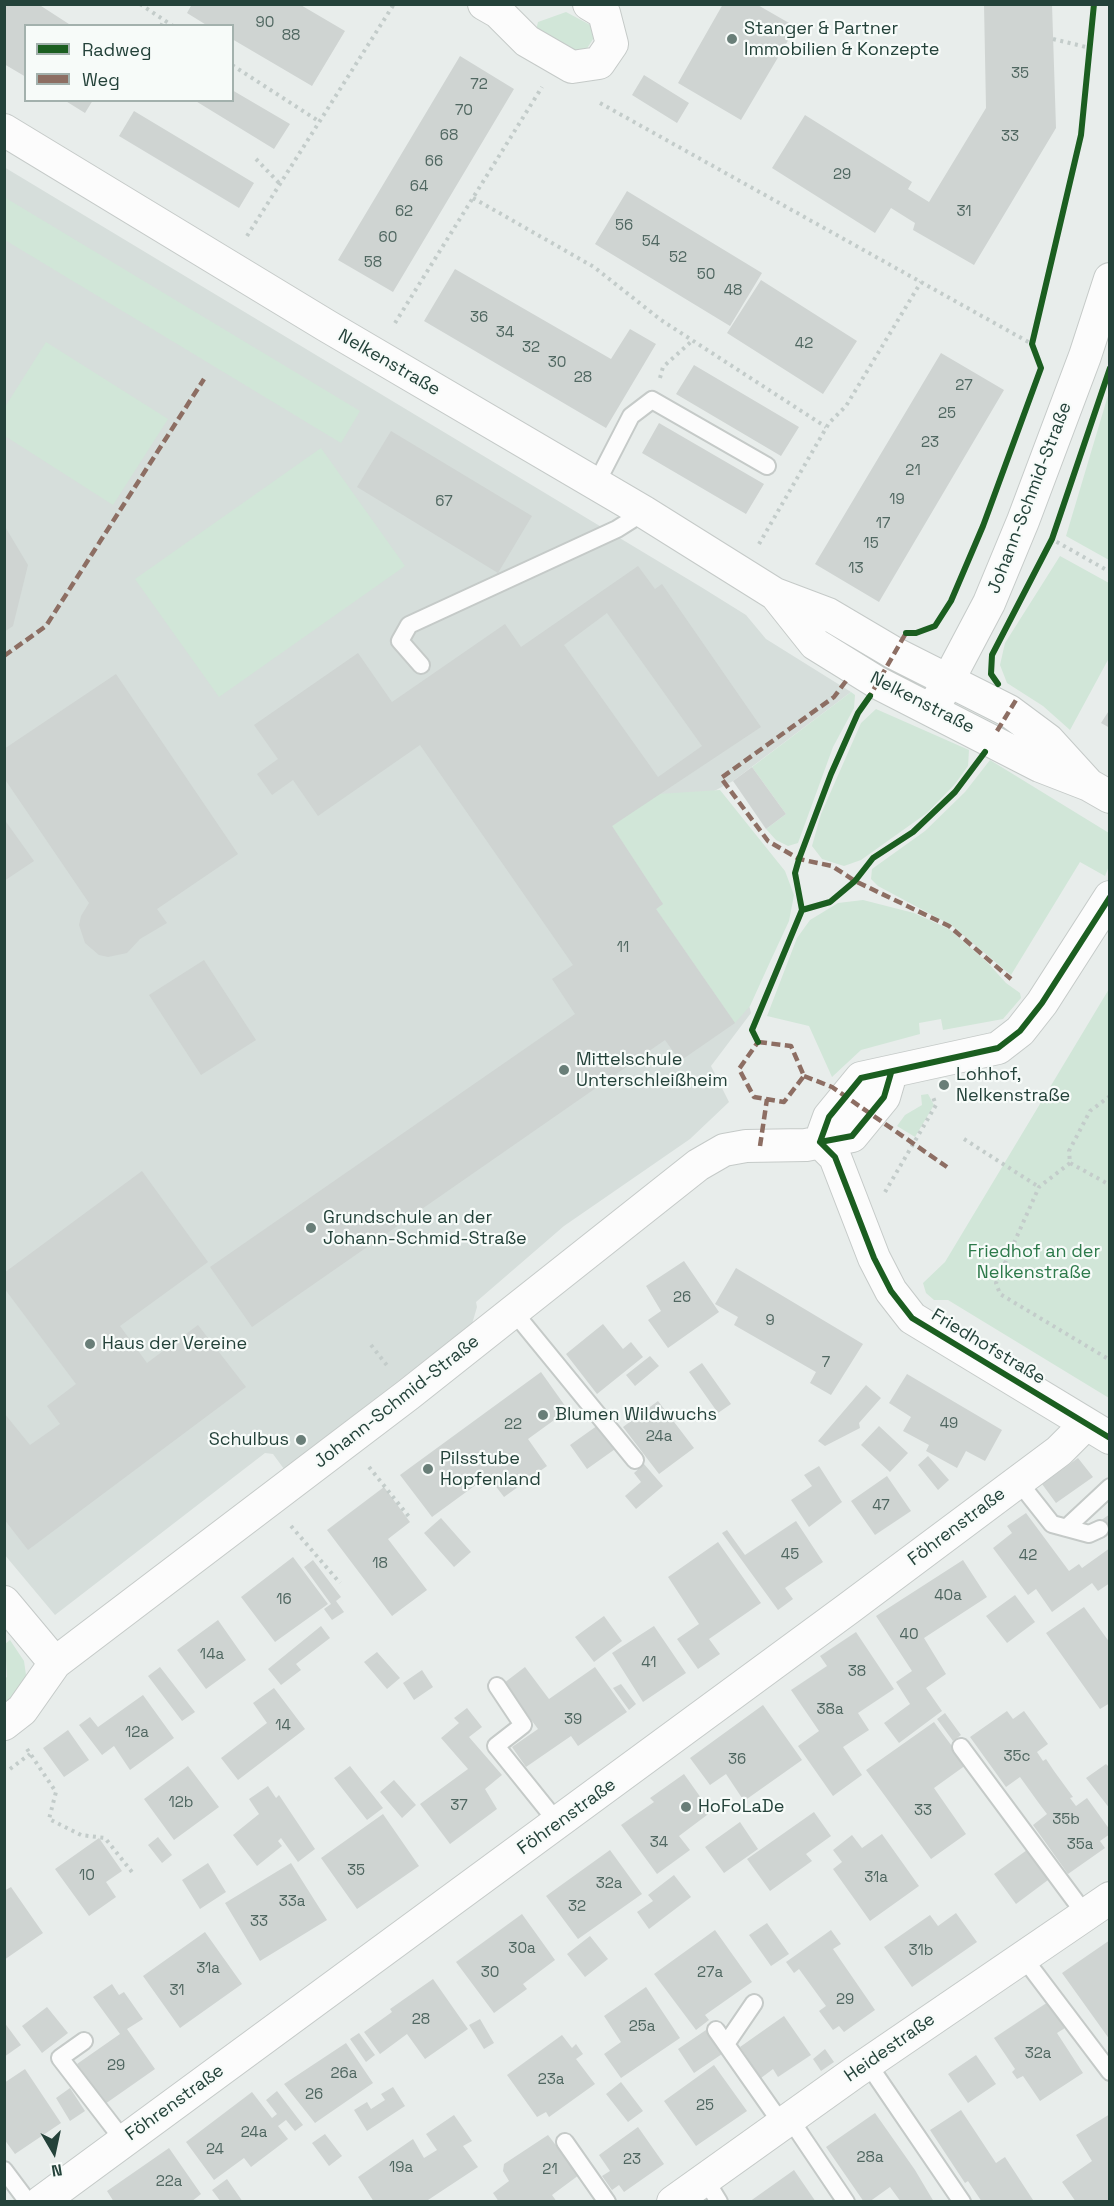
<!DOCTYPE html>
<html>
<head>
<meta charset="utf-8">
<style>
  body { margin:0 }
  #map { position:relative; width:1114px; height:2206px; overflow:hidden; background:#e8edeb; font-family:"Space Grotesk",sans-serif }
  canvas { display:block }
  .frame { position:absolute; inset:0; border:6px solid #24423a; pointer-events:none }
  .legend { position:absolute; left:24px; top:24px; width:210px; height:78px; box-sizing:border-box; background:#f7fbf9; border:2px solid #a3b1ad; margin:0; padding:8px 10px; list-style:none; font-size:18px; color:#24423a }
  .legend li { display:flex; align-items:center; gap:12px; height:30px }
  .legend b { width:30px; border:2px solid #a3b1ad }
  .north { position:absolute; left:24px; top:2122px; width:60px; height:60px; -webkit-text-stroke:4px #f7fbf9; paint-order:stroke; rotate:171deg; font-size:16px; font-weight:700; line-height:24px; text-align:center; color:#24423a }
  .north::after { content:''; display:block; margin:auto; width:21px; height:27px; background:#24423a; clip-path:polygon(50% 0,100% 100%,50% 72%,0 100%) }
</style>
</head>
<body>
<div id="map">
<canvas width="1114" height="2206"></canvas>
<div class="frame"></div>
<ul class="legend">
<li><b style="height:8px;background:#1b5e20"></b>Radweg</li>
<li><b style="height:8px;background:#8d6e63"></b>Weg</li>
</ul>
<div class="north">N</div>
</div>
<script>
const ctx = document.querySelector('canvas').getContext('2d');
ctx.lineJoin = 'round';
function paint(path, color) {
  ctx.fillStyle = color;
  ctx.fill(path, 'evenodd');
}
function poly(rows) {
  const path = new Path2D();
  for (const r of rows) {
    path.moveTo(r[0], r[1]);
    for (let i = 2; i < r.length; i += 2) path.lineTo(r[i], r[i + 1]);
  }
  return path;
}
function trace(path, color, width, dash) {
  ctx.strokeStyle = color;
  ctx.lineWidth = width;
  ctx.lineCap = dash ? 'butt' : 'round';
  ctx.setLineDash(dash || []);
  ctx.stroke(path);
}
function drawText(font, color, halo, rows, align = 'center') {
  ctx.font = font + ' "Space Grotesk",sans-serif';
  ctx.lineWidth = 4.5;
  ctx.setLineDash([]);
  ctx.textBaseline = 'middle';
  ctx.strokeStyle = halo;
  ctx.fillStyle = color;
  for (const [text, x, y, turn = 0] of rows) {
    ctx.save();
    ctx.translate(x, y);
    ctx.rotate((+turn || 0) * Math.PI / 180);
    ctx.textAlign = isNaN(turn) ? turn : align;
    if (halo) ctx.strokeText(text, 0, 0);
    ctx.fillText(text, 0, 0);
    ctx.restore();
  }
}
paint(poly([
  [4,167,701,587,746,615,766,639,851,692,733,781,686,806,719,883,751,1013,711,1066,729,1102,690,1139,564,1226,476,1302,477,1307,472,1324,284,1469,273,1454,265,1453,55,1615,4,1554]
]), '#d6dedb');
paint(poly([
  [566,12,596,28,597,33,584,53,579,55,536,30,538,22],
  [4,197,360,411,341,443,5,240],
  [46,342,168,419,113,505,5,436,5,407],
  [1109,392,1110,560,1109,560,1066,536],
  [321,448,405,566,219,697,135,579],
  [1060,556,1109,583,1109,658,1070,730,1043,706,1007,683,1000,665,1005,643],
  [851,692,855,695,854,708,833,747,798,843,788,846,776,840,766,829,786,814,752,767],
  [876,709,969,750,968,766,955,784,927,813,861,860,844,866,822,859,812,846,821,814,861,723],
  [990,760,1109,833,1109,866,1105,876,1080,862,1011,975,951,925,878,886,871,879,872,869,925,831,965,792],
  [720,790,785,871,794,895,789,921,770,962,750,1006,735,1023,656,909,663,904,612,826,658,794],
  [863,900,914,913,949,929,988,963,1006,983,1020,993,1021,998,1003,1019,943,1030,941,1019,919,1023,920,1034,861,1050,832,1077,809,1026,767,1016,797,938,810,920,838,903],
  [1109,989,1109,1398,948,1300,934,1300,926,1293,923,1283,945,1262],
  [928,1094,934,1105,915,1137,897,1126,905,1115,922,1105,921,1095],
  [10,1640,24,1661,26,1675,22,1688,5,1708,4,1679,7,1677,5,1644]
]), '#d1e6d8');
paint(poly([
  [4,4,38,4,72,26,26,26,26,77,4,64],
  [192,4,299,4,345,31,312,86,232,39,232,26,208,26,187,13],
  [723,4,756,4,796,27,741,120,678,83],
  [984,4,1052,4,1056,128,974,265,913,230,915,223,891,208,875,233,772,168,805,115,912,182,908,189,929,202,986,108],
  [460,56,514,89,393,292,338,260],
  [644,75,689,103,677,123,632,95],
  [232,90,290,124,274,149,194,100,232,100],
  [64,100,93,100,85,113],
  [134,111,254,183,239,208,119,136],
  [627,191,762,273,730,326,595,244],
  [455,269,611,359,630,329,656,344,606,428,424,321],
  [761,280,857,341,823,394,727,333],
  [941,353,1004,390,879,602,815,564],
  [694,365,799,427,781,456,676,394],
  [659,423,764,484,746,514,642,453],
  [391,431,532,516,498,573,357,487],
  [4,525,28,565,13,626,4,632],
  [638,566,655,589,662,584,761,727,612,826,663,904,656,909,735,1023,680,1061,665,1040,252,1327,210,1267,575,1014,552,979,573,965,420,745,318,816,293,780,272,795,257,774,278,759,254,725,358,653,392,702,505,624,521,647],
  [607,613,702,746,658,777,564,645],
  [116,674,238,854,157,909,167,923,140,939,127,953,108,957,99,955,85,943,79,925,81,916,89,903,4,778,4,749],
  [1110,709,1110,728,1101,723],
  [752,767,786,814,766,829,733,781],
  [4,819,34,861,4,881],
  [204,960,256,1040,201,1075,149,995],
  [142,1171,208,1262,120,1326,147,1363,198,1325,246,1387,28,1550,4,1519,4,1413,30,1445,60,1424,47,1406,76,1384,4,1288,4,1273],
  [684,1261,719,1312,668,1348,648,1320,661,1311,646,1286],
  [736,1268,863,1344,831,1395,810,1383,816,1372,734,1325,738,1317,715,1304],
  [603,1324,623,1349,631,1342,643,1357,597,1394,566,1354],
  [650,1356,659,1366,635,1386,626,1375],
  [702,1363,731,1404,718,1413,689,1372],
  [541,1372,568,1410,528,1439,547,1466,504,1497,488,1476,432,1517,400,1475],
  [907,1374,1002,1430,985,1461,966,1451,957,1468,926,1451,929,1445,903,1431,911,1417,889,1403],
  [866,1385,881,1398,859,1423,860,1428,825,1446,818,1441],
  [658,1401,694,1448,659,1474,623,1427],
  [601,1423,618,1447,587,1469,570,1445],
  [879,1426,908,1453,890,1472,861,1445],
  [928,1456,949,1480,938,1490,918,1465],
  [1078,1458,1093,1477,1056,1503,1042,1484],
  [644,1464,663,1486,636,1509,625,1496,641,1482,634,1473],
  [819,1466,842,1502,809,1527,791,1500,812,1486,804,1475],
  [887,1476,911,1511,875,1535,851,1501],
  [384,1487,410,1522,388,1539,427,1590,392,1616,327,1530],
  [1026,1513,1069,1571,1079,1564,1082,1568,1110,1548,1110,1583,1098,1591,1092,1583,1052,1612,1036,1589,1028,1595,993,1548,1012,1533,1007,1526],
  [1110,1514,1110,1533,1100,1521],
  [441,1518,471,1552,454,1567,424,1533],
  [796,1521,823,1562,785,1588,793,1599,778,1610,722,1533,727,1530,745,1555],
  [718,1542,761,1603,709,1639,720,1654,698,1669,677,1639,699,1624,668,1577],
  [293,1557,328,1604,275,1642,241,1597],
  [313,1560,341,1597,336,1601,344,1612,332,1620,324,1609,331,1604,304,1567],
  [963,1560,987,1597,924,1638,946,1674,926,1688,942,1711,899,1743,884,1723,910,1704,896,1682,912,1671,876,1616],
  [1015,1595,1035,1622,1007,1643,986,1616],
  [1084,1607,1110,1643,1110,1703,1100,1709,1046,1633],
  [604,1616,622,1641,594,1662,575,1637],
  [218,1620,246,1660,206,1689,177,1650],
  [321,1626,330,1638,296,1664,301,1670,281,1685,268,1669],
  [654,1626,686,1673,643,1702,612,1653],
  [856,1632,894,1689,858,1713,869,1730,843,1747,862,1775,833,1796,798,1746,819,1731,791,1690,827,1666,820,1656],
  [377,1652,400,1678,387,1689,364,1662],
  [160,1667,195,1712,182,1721,148,1676],
  [525,1667,549,1699,595,1667,627,1712,578,1746,571,1736,526,1767,512,1747,538,1729,504,1683],
  [422,1670,433,1687,414,1700,403,1683],
  [621,1684,636,1704,629,1710,613,1688],
  [274,1688,305,1729,238,1780,221,1758,267,1723,253,1703],
  [143,1695,174,1738,130,1770,114,1746,102,1755,79,1725,90,1717,98,1727],
  [763,1705,802,1760,744,1801,726,1774,710,1785,690,1758],
  [467,1708,482,1727,469,1737,502,1775,485,1789,497,1809,450,1844,420,1804,468,1769,441,1738,459,1723,454,1718],
  [1007,1711,1013,1719,1024,1711,1048,1744,1037,1752,1043,1761,1046,1759,1054,1771,1073,1797,1070,1798,1076,1806,1087,1798,1110,1830,1110,1834,1100,1841,1105,1848,1068,1874,1033,1825,1047,1814,1038,1802,1020,1777,1006,1787,970,1737],
  [945,1713,961,1735,953,1741,937,1719],
  [934,1722,966,1765,934,1788,966,1834,931,1859,866,1770],
  [68,1730,89,1760,64,1777,43,1748],
  [1106,1764,1110,1768,1110,1809,1086,1778],
  [188,1766,219,1807,174,1840,144,1799],
  [350,1766,383,1808,367,1820,334,1778],
  [684,1774,711,1812,679,1836,690,1850,657,1874,621,1825,654,1802,650,1798],
  [394,1780,416,1805,402,1818,380,1792],
  [268,1786,276,1798,279,1795,315,1849,298,1862,281,1838,278,1841,282,1846,257,1866,233,1835,259,1814,249,1799],
  [814,1812,831,1836,806,1854,812,1861,770,1891,747,1859],
  [383,1814,419,1866,357,1909,321,1858],
  [740,1822,758,1849,724,1873,705,1847],
  [882,1834,919,1886,870,1921,833,1869,842,1862,833,1850,852,1835,862,1848],
  [158,1837,172,1855,162,1863,148,1845],
  [99,1838,122,1871,106,1882,116,1897,89,1916,55,1869],
  [610,1850,642,1894,578,1939,546,1896],
  [1027,1850,1048,1880,1016,1904,994,1874],
  [208,1863,226,1892,200,1909,182,1880],
  [291,1863,327,1920,260,1961,225,1903],
  [674,1875,691,1897,649,1929,637,1912,653,1901,648,1895],
  [11,1887,43,1933,4,1960,4,1891],
  [956,1913,977,1942,912,1987,884,1947,930,1915,938,1926],
  [522,1914,555,1960,523,1984,527,1989,494,2013,456,1962],
  [767,1923,789,1954,771,1966,749,1935],
  [715,1930,752,1982,705,2015,709,2020,696,2030,654,1974],
  [831,1930,841,1944,833,1949,875,2010,844,2032,839,2026,833,2030,819,2011,826,2006,799,1969,794,1973,786,1962],
  [205,1932,242,1984,180,2028,143,1976],
  [590,1936,608,1959,585,1977,567,1954],
  [1110,1940,1110,2040,1062,1973],
  [433,1979,468,2029,425,2059,407,2034,380,2054,364,2032,392,2012,390,2009],
  [112,1984,119,1995,124,1992,143,2019,127,2029,155,2069,105,2104,77,2064,120,2034,93,1997],
  [646,1987,680,2038,621,2078,604,2054,621,2042,604,2016],
  [1048,2002,1065,2028,1057,2033,1083,2073,1040,2101,1023,2076,1017,2079,1012,2072,1015,2069,994,2038],
  [47,2007,68,2033,42,2053,22,2026],
  [784,2016,811,2055,778,2077,773,2069,761,2078,740,2047],
  [480,2019,494,2043,484,2049,469,2025],
  [4,2022,21,2045,4,2057],
  [706,2030,722,2054,694,2073,678,2049],
  [359,2033,375,2055,366,2062,350,2039],
  [562,2035,572,2048,576,2044,583,2054,576,2059,595,2084,549,2117,546,2112,537,2117,507,2075],
  [346,2043,373,2083,315,2123,284,2084],
  [825,2049,834,2062,821,2071,813,2059],
  [976,2055,996,2084,968,2103,948,2074],
  [714,2065,747,2111,696,2146,664,2101],
  [25,2069,61,2123,15,2154,4,2139,4,2083],
  [621,2082,643,2111,628,2122,606,2094],
  [393,2087,405,2106,367,2131,354,2110,367,2102,371,2109,385,2100,381,2094],
  [70,2088,85,2111,70,2121,56,2098],
  [277,2091,303,2125,295,2131,286,2120,278,2126,288,2139,251,2167,244,2158,214,2180,186,2142,252,2092,272,2118,277,2114,266,2100],
  [961,2110,996,2163,1005,2157,1033,2200,982,2202,968,2181,965,2183,930,2130],
  [875,2113,915,2170,934,2202,901,2202,890,2187,869,2202,864,2202,826,2147],
  [1110,2114,1110,2202,1076,2202,1062,2182,1092,2161,1076,2135],
  [454,2115,472,2141,463,2146,478,2167,425,2202,374,2202,358,2177,413,2139,424,2158,437,2150,426,2134],
  [638,2127,664,2164,624,2192,619,2185,612,2190,602,2176,610,2171,599,2155],
  [325,2134,342,2156,329,2166,312,2143],
  [548,2135,579,2175,552,2195,557,2202,499,2202,493,2193,509,2181,503,2171,504,2164],
  [169,2148,201,2194,191,2202,114,2202,107,2191],
  [794,2170,816,2202,749,2202],
  [227,2179,243,2202,221,2202,212,2190]
]), '#cfd4d2');
const service = poly([
  [596,484,631,416,652,400,767,466],
  [421,665,400,641,409,625,617,529,644,512],
  [513,1311,635,1460],
  [1018,1481,1052,1524,1089,1534,1100,1529],
  [1066,1528,1110,1487],
  [497,1686,523,1725,496,1746,558,1823],
  [961,1747,1085,1914],
  [1023,1957,1110,2072],
  [716,2030,782,2124],
  [84,2041,60,2058,124,2141],
  [726,2044,754,2003],
  [868,2064,962,2202],
  [790,2119,846,2202],
  [565,2142,607,2202],
  [4,2170,28,2202],
  [705,2179,719,2202]
]);
const minor = poly([
  [484,4,498,12,527,41,572,67,599,63,612,44,604,13,589,4],
  [4,130,327,326,644,512,775,594,828,614,894,653,1009,711,1048,740,1089,785],
  [776,595,815,644,878,683,1040,766,1089,785,1110,797],
  [933,709,989,603,1023,521,1085,356,1110,279],
  [820,1142,835,1157,874,1258,891,1291,912,1318,1110,1438],
  [820,1142,829,1117,861,1078,998,1048,1020,1031,1042,1003,1110,897],
  [4,1602,55,1663],
  [4,1724,22,1710,55,1663,409,1394,698,1165,724,1150,746,1146,806,1145,852,1136,884,1097,891,1073],
  [41,2202,849,1608,1059,1451,1086,1424],
  [673,2202,855,2072,1110,1898]
]);
trace(service, '#c5cac8', 20);
trace(minor, '#c5cac8', 34);
trace(poly([
  [140,4,173,26],
  [161,26,164,20],
  [1053,39,1090,48],
  [232,65,320,122],
  [600,103,1032,344],
  [256,159,280,184],
  [473,198,594,267,661,320,826,427],
  [247,236,394,4],
  [395,323,542,87],
  [660,378,663,367,692,341],
  [1050,538,1110,572],
  [759,544,829,423,846,406,921,282],
  [4,651,7,654],
  [1110,1096,1090,1111,1069,1151,1070,1163,1110,1185],
  [964,1139,1039,1187],
  [1070,1163,1039,1187,996,1283,1000,1294,1110,1360],
  [885,1192,936,1105,933,1097],
  [371,1345,389,1368],
  [369,1467,410,1518],
  [291,1526,340,1583],
  [27,1749,56,1792,49,1819,81,1835,105,1838,132,1872],
  [10,1769,30,1754]
]), '#c3ccca', 4, [3, 4.5]);
trace(service, '#fcfcfc', 16);
trace(minor, '#fcfcfc', 32);
trace(poly([
  [4,656,46,626,204,379],
  [846,681,834,697,721,778,768,841,799,859,832,866,855,881,949,926,1011,979],
  [867,701,906,633,912,633],
  [997,731,1016,700],
  [758,1042,791,1046,804,1076,784,1102,754,1097,739,1069,758,1042],
  [804,1076,832,1087,947,1167],
  [760,1146,767,1099]
]), '#8d6e63', 4.5, [9, 4.5]);
trace(poly([
  [906,633,916,633,935,626,951,601,983,526,1041,368,1032,344,1081,135,1094,4],
  [998,684,991,674,992,655,1052,539,1110,368],
  [802,910,795,873,799,859,831,774,858,713,870,696],
  [758,1042,752,1030,802,910,830,902,855,881,873,858,913,832,955,792,985,752],
  [820,1142,835,1157,874,1258,891,1291,912,1318,1110,1438],
  [820,1142,829,1117,861,1078,998,1048,1020,1031,1042,1003,1110,897],
  [820,1142,852,1136,884,1097,891,1073]
]), '#1b5e20', 6);
for (const [x, y, r, color] of [
  [732,39,6,"#697e78"],
  [564,1070,6,"#697e78"],
  [944,1085,6,"#697e78"],
  [311,1228,6,"#697e78"],
  [90,1344,6,"#697e78"],
  [543,1415,6,"#697e78"],
  [301,1440,6,"#697e78"],
  [428,1469,6,"#697e78"],
  [686,1807,6,"#697e78"]
]) {
  const dot = new Path2D();
  dot.arc(x, y, r, 0, 2 * Math.PI);
  ctx.fillStyle = color;
  ctx.fill(dot);
  trace(dot, '#f7fbf9', 2);
}
drawText('15px', '#506761', null, [
  ["90",265,23],
  ["88",291,36],
  ["35",1020,74],
  ["72",479,85],
  ["70",464,111],
  ["68",449,136],
  ["33",1010,137],
  ["66",434,162],
  ["29",842,175],
  ["64",419,187],
  ["62",404,212],
  ["31",964,212],
  ["56",624,226],
  ["60",388,238],
  ["54",651,242],
  ["52",678,258],
  ["58",373,263],
  ["50",706,275],
  ["48",733,291],
  ["36",479,318],
  ["34",505,333],
  ["42",804,344],
  ["32",531,348],
  ["30",557,363],
  ["28",583,378],
  ["27",964,386],
  ["25",947,414],
  ["23",930,443],
  ["21",913,471],
  ["19",897,500],
  ["67",444,502],
  ["17",883,524],
  ["15",871,544],
  ["13",856,569],
  ["11",623,948],
  ["26",682,1298],
  ["9",770,1321],
  ["7",826,1363],
  ["49",949,1424],
  ["22",513,1425],
  ["24a",659,1437],
  ["47",881,1506],
  ["45",790,1555],
  ["42",1028,1556],
  ["18",380,1564],
  ["40a",948,1596],
  ["16",284,1600],
  ["40",909,1635],
  ["14a",212,1655],
  ["41",649,1663],
  ["38",857,1672],
  ["38a",830,1710],
  ["39",573,1720],
  ["14",283,1726],
  ["12a",137,1733],
  ["35c",1017,1757],
  ["36",737,1760],
  ["12b",181,1803],
  ["37",459,1806],
  ["33",923,1811],
  ["35b",1066,1820],
  ["34",659,1843],
  ["35a",1080,1845],
  ["35",356,1871],
  ["10",87,1876],
  ["31a",876,1878],
  ["32a",609,1884],
  ["33a",292,1902],
  ["32",577,1907],
  ["33",259,1922],
  ["30a",522,1949],
  ["31b",921,1951],
  ["31a",208,1969],
  ["30",490,1973],
  ["27a",710,1973],
  ["31",177,1991],
  ["29",845,2000],
  ["28",421,2020],
  ["25a",642,2027],
  ["32a",1038,2054],
  ["29",116,2066],
  ["26a",344,2074],
  ["23a",551,2080],
  ["26",314,2095],
  ["25",705,2106],
  ["24a",254,2133],
  ["24",215,2150],
  ["28a",870,2158],
  ["23",632,2160],
  ["19a",401,2168],
  ["21",550,2170],
  ["22a",169,2182]
]);
drawText('18px', '#24423a', '#f7fbf9', [
  ["Stanger & Partner",744,29],
  ["Immobilien & Konzepte",744,50],
  ["Mittelschule",576,1060],
  ["Unterschleißheim",576,1081],
  ["Lohhof,",956,1075],
  ["Nelkenstraße",956,1096],
  ["Grundschule an der",323,1218],
  ["Johann-Schmid-Straße",323,1239],
  ["Haus der Vereine",102,1344],
  ["Blumen Wildwuchs",555,1415],
  ["Schulbus",289,1440,"right"],
  ["Pilsstube",440,1459],
  ["Hopfenland",440,1480],
  ["HoFoLaDe",698,1807]
], 'left');
drawText('18px', '#24423a', '#f7fbf9', [
  ["Nelkenstraße",389,363,30],
  ["Johann-Schmid-Straße",1030,498,-69],
  ["Nelkenstraße",922,703,27],
  ["Friedhofstraße",988,1347,31],
  ["Johann-Schmid-Straße",397,1402,-38],
  ["Föhrenstraße",957,1527,-37],
  ["Föhrenstraße",567,1817,-36],
  ["Heidestraße",890,2048,-35],
  ["Föhrenstraße",175,2103,-36]
]);
drawText('18px', '#2d7a4b', '#f7fbf9', [
  ["Friedhof an der",1034,1252],
  ["Nelkenstraße",1034,1273]
]);
</script>
</body>
</html>
